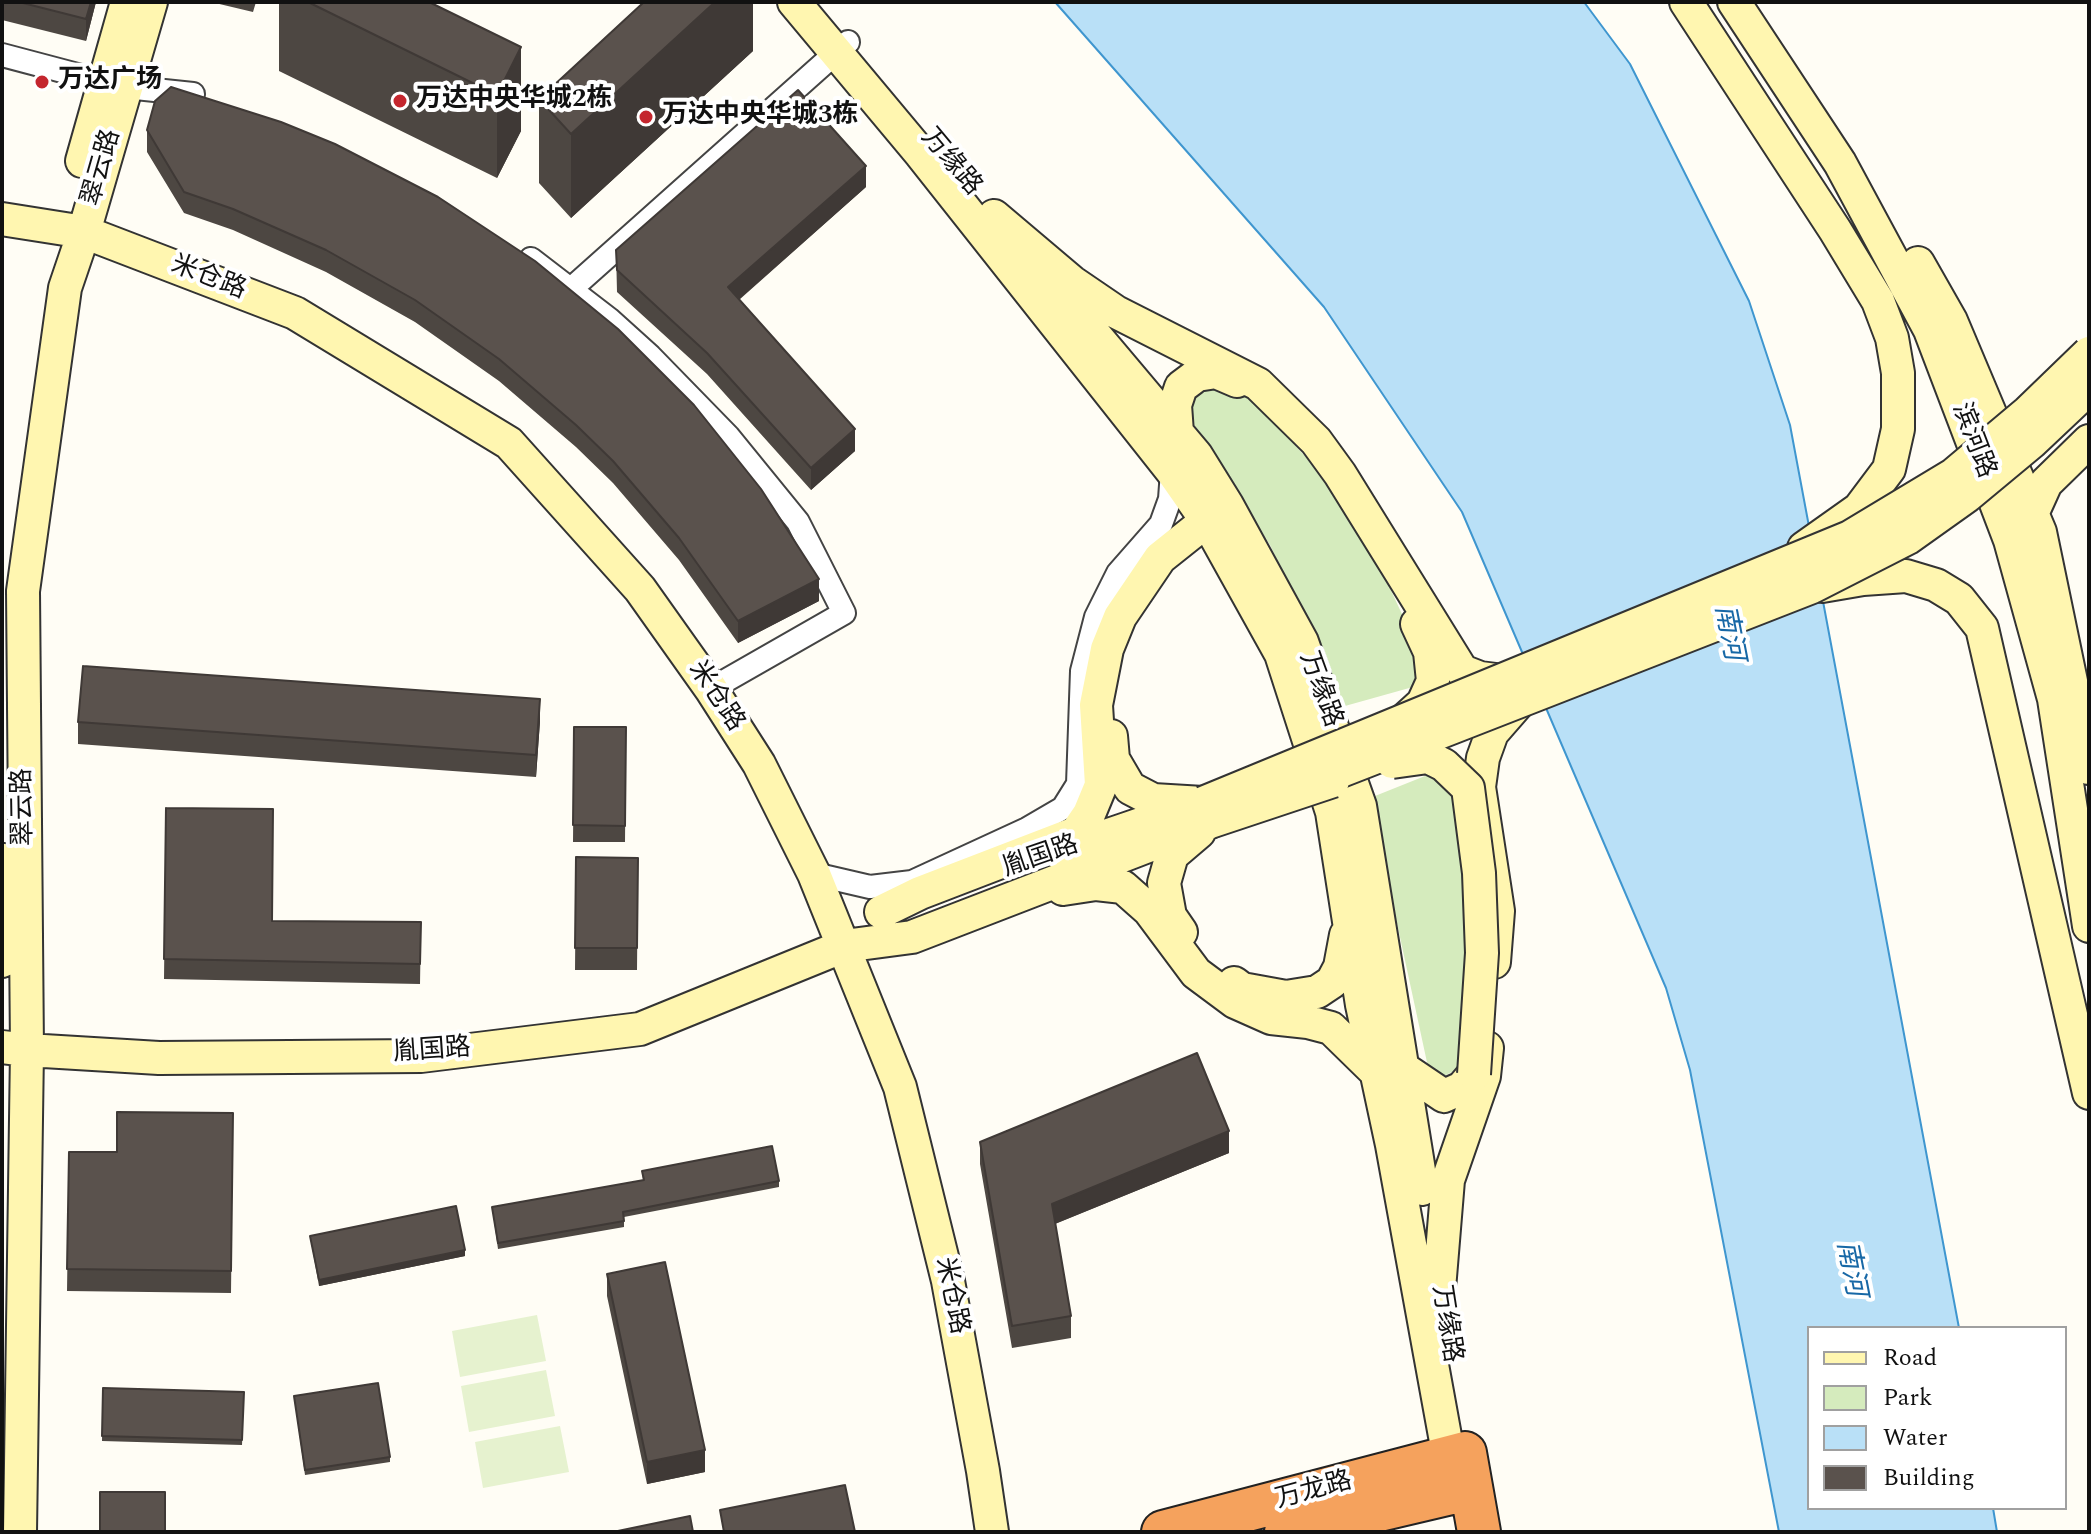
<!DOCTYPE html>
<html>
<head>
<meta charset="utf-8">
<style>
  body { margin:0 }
  #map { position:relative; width:2091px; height:1534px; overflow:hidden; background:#fffdf5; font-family:Spectral,serif }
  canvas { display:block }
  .frame { position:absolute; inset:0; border:4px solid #111; pointer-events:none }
  .legend { position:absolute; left:1807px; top:1326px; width:260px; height:184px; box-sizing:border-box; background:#fff; border:2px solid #a0a0a0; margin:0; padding:10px 14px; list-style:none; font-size:24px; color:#111 }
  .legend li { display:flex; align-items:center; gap:16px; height:40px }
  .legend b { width:40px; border:2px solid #a0a0a0 }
</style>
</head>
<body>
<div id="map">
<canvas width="2091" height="1534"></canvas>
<div class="frame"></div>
<ul class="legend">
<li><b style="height:10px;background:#fff6b0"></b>Road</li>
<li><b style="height:22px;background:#d5ebbd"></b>Park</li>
<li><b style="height:22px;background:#b9e0f7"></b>Water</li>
<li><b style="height:22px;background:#5a524d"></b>Building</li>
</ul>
</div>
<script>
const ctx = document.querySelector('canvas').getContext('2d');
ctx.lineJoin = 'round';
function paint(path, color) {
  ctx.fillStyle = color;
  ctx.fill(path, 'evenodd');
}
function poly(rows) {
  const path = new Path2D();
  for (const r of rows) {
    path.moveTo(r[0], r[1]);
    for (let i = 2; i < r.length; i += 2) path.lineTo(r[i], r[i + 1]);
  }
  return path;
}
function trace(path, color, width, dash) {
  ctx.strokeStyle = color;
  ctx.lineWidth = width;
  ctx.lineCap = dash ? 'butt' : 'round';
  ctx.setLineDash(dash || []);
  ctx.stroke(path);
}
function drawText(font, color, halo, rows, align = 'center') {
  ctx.font = font + ' Spectral,"Noto Sans SC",serif';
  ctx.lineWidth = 8;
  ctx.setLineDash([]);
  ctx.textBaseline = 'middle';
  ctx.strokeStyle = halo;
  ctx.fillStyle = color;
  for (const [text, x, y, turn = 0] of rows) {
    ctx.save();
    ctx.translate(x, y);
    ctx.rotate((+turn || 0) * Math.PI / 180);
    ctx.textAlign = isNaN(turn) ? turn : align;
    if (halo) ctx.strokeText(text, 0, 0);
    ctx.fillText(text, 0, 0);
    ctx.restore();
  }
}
paint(poly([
  [1220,379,1253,399,1313,465,1374,554,1415,642,1420,685,1345,706,1270,545,1189,422,1185,400],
  [1430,774,1452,796,1467,917,1465,1049,1460,1068,1444,1076,1428,1067,1370,798]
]), '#d5ebbd');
paint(poly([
  [537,1315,546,1361,460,1377,452,1331],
  [546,1370,555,1416,469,1432,461,1386],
  [560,1426,569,1472,483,1488,475,1442]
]), '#e6f2cf');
const water = poly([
  [1055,2,1584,2,1630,64,1749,301,1790,425,1959,1328,1809,1328,1809,1508,1993,1508,1997,1532,1779,1532,1690,1070,1666,988,1462,512,1324,307,1055,2]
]);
paint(water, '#b9e0f7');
trace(water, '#3f96cf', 2);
const street = poly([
  [2,55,104,82],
  [126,87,193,94],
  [531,259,609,319,650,356,728,436,798,522,844,613,711,689],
  [571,289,848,42],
  [814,874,870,887,912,882,1027,829,1063,808,1078,784,1082,671,1096,617,1118,573,1161,524,1170,499,1172,471]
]);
const secondary = poly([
  [794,2,921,154,1172,471,1207,521,1281,654,1332,812,1362,1005,1392,1145,1453,1480],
  [1686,2,1835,230,1878,301,1892,338,1898,373,1898,429,1889,469,1859,509,1804,548],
  [1734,2,1840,163,1930,330,2010,540,2054,699,2089,926],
  [82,161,127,2],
  [994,216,1072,282,1116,312,1258,384,1316,441,1340,474,1462,671,1480,678,1504,681],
  [2,219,84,232,295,313,509,443,640,589,711,689,759,764,814,874,900,1087,948,1281,983,1471,992,1532],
  [1918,263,1951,321,2040,532,2089,768],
  [1041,271,1196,455,1227,505,1302,642,1360,806,1422,1189],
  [1177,433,1175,405,1181,387,1197,375,1216,372,1237,381],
  [2032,514,2046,483,2089,441],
  [1822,586,1863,579,1906,576,1936,585,1959,599,1982,628,2089,1093],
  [1401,723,1423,703,1433,681,1430,652,1417,624],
  [1111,736,1113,759,1130,788,1153,800,1203,803],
  [1059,852,1185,809],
  [1063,889,1096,884,1123,887,1149,910,1196,973,1235,1002,1271,1018,1308,1022,1331,1028,1376,1072],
  [881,912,920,893,1076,833,1089,814,1101,785,1096,705,1107,649,1120,617,1160,558,1224,507],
  [1181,932,1170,916,1164,883,1172,855,1199,832],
  [2,961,4,860],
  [1494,962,1498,911,1479,787,1483,758,1492,733,1519,702],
  [1234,983,1242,989,1286,997,1317,992,1332,982,1340,967,1346,935],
  [2,1047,27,1050,159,1058,421,1056,640,1029,844,946,912,937,1210,822],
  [1401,1067,1444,1096,1462,1088,1474,1074],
  [1439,1289,1448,1180,1484,1076,1487,1048],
  [20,1532,27,1050,23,591,65,288,84,232,151,2]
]);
const highway = poly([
  [1163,1532,1465,1453,1479,1532],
  [1286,1532,1455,1492,1470,1486]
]);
trace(street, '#444', 26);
trace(secondary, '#333', 36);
trace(highway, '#222', 46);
trace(street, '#fff', 22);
trace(secondary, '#fff6b0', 32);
trace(highway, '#f5a25d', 42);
const secondaryBridge = poly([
  [1392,762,1428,757,1444,765,1468,788,1479,873,1482,953,1474,1074],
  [1310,783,1812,587,1908,538,1967,496,2032,442,2089,388],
  [1203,803,1850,537,1953,475,2028,412,2089,353],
  [1210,822,1333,781]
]);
trace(secondaryBridge, '#333', 36, []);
trace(secondaryBridge, '#fff6b0', 32);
paint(poly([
  [2,2,96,2,86,41,2,20],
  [211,2,256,2,253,12],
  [279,2,429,2,521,47,521,131,497,178,279,71],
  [753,2,753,51,571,218,539,183,539,99],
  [171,87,819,601,738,643,679,560,613,483,576,447,499,381,415,322,326,272,233,230,184,213,147,152,147,130],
  [866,187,739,300,855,451,811,490,707,374,617,292,616,250],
  [540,721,536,777,78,744,78,722],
  [574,727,626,727,625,842,573,842],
  [166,808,273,921,421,922,420,984,164,979],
  [576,857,638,858,637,970,575,970],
  [233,1113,231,1293,67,1291,69,1152,117,1152],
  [980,1142,1229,1153,1055,1224,1071,1316,1071,1338,1012,1348,980,1164],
  [642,1171,779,1181,779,1187,624,1217,624,1227,498,1249,492,1207,643,1180],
  [310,1236,465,1256,319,1286],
  [607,1274,705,1472,647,1484,607,1296],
  [103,1388,244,1392,242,1445,102,1441],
  [294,1396,390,1457,390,1462,305,1475]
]), '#4d4742');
paint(poly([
  [91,2,96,2,86,41,86,19],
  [715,2,753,2,753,51,571,218,571,134],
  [521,47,521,131,497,178,497,95],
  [866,166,866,187,728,309,728,287],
  [855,429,855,451,811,490,811,468],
  [819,579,819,601,738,643,738,621],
  [540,699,540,721,536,777,536,755],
  [1229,1131,1229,1153,1052,1225,1052,1204],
  [465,1250,465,1256,319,1286,319,1280],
  [705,1450,705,1472,647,1484,647,1462]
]), '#3f3936');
const building = poly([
  [19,2,91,2,86,19,19,2],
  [308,2,429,2,521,47,497,95,308,2],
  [644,2,715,2,571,134,539,99,644,2],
  [171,87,281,122,335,144,438,197,535,261,618,329,694,405,761,489,819,579,738,621,679,538,613,461,576,425,499,359,415,300,326,250,233,209,184,192,147,130,155,101,171,87],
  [798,90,866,166,728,287,855,429,811,468,707,353,617,270,616,250,798,90],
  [83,666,540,699,536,755,78,722,83,666],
  [574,727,626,727,625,826,573,825,574,727],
  [166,808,273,809,272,921,421,922,420,964,164,959,166,808],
  [576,857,638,858,637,948,575,948,576,857],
  [1197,1053,1229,1131,1052,1204,1071,1316,1012,1326,980,1142,1197,1053],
  [117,1112,233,1113,231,1271,67,1269,69,1152,117,1152,117,1112],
  [772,1146,779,1181,623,1212,624,1221,498,1243,492,1207,644,1180,642,1171,772,1146],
  [456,1206,465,1250,319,1280,310,1236,456,1206],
  [665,1262,705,1450,647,1462,607,1274,665,1262],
  [378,1383,390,1457,305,1470,294,1396,378,1383],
  [103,1388,244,1392,242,1440,102,1436,103,1388],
  [845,1485,855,1532,724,1532,720,1510,845,1485],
  [100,1492,165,1492,165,1532,100,1532,100,1492],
  [690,1516,693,1532,613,1532,690,1516]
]);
paint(building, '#5a524d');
trace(building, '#3f3936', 2);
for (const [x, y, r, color] of [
  [42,82,8,"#c4262e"],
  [400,101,8,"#c4262e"],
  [646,117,8,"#c4262e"]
]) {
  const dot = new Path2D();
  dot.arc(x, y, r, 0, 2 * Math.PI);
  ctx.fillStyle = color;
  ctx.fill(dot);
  trace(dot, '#fff', 3);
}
drawText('bold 26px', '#111', '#fff', [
  ["万达广场",58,82],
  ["万达中央华城2栋",416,101],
  ["万达中央华城3栋",662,117]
], 'left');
drawText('26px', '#111', '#fff', [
  ["万缘路",950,163,50],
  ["翠云路",103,168,-74],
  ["米仓路",208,279,21],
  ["滨河路",1972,441,69],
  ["万缘路",1319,690,70],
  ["米仓路",715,697,56],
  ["翠云路",25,807,-91],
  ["胤国路",1041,858,-19],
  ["胤国路",432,1052,-4],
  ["米仓路",950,1296,78],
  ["万缘路",1445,1324,81],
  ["万龙路",1314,1492,-15]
]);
drawText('italic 28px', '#1768a6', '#fff', [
  ["南河",1727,633,79],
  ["南河",1849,1269,79]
]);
</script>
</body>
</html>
